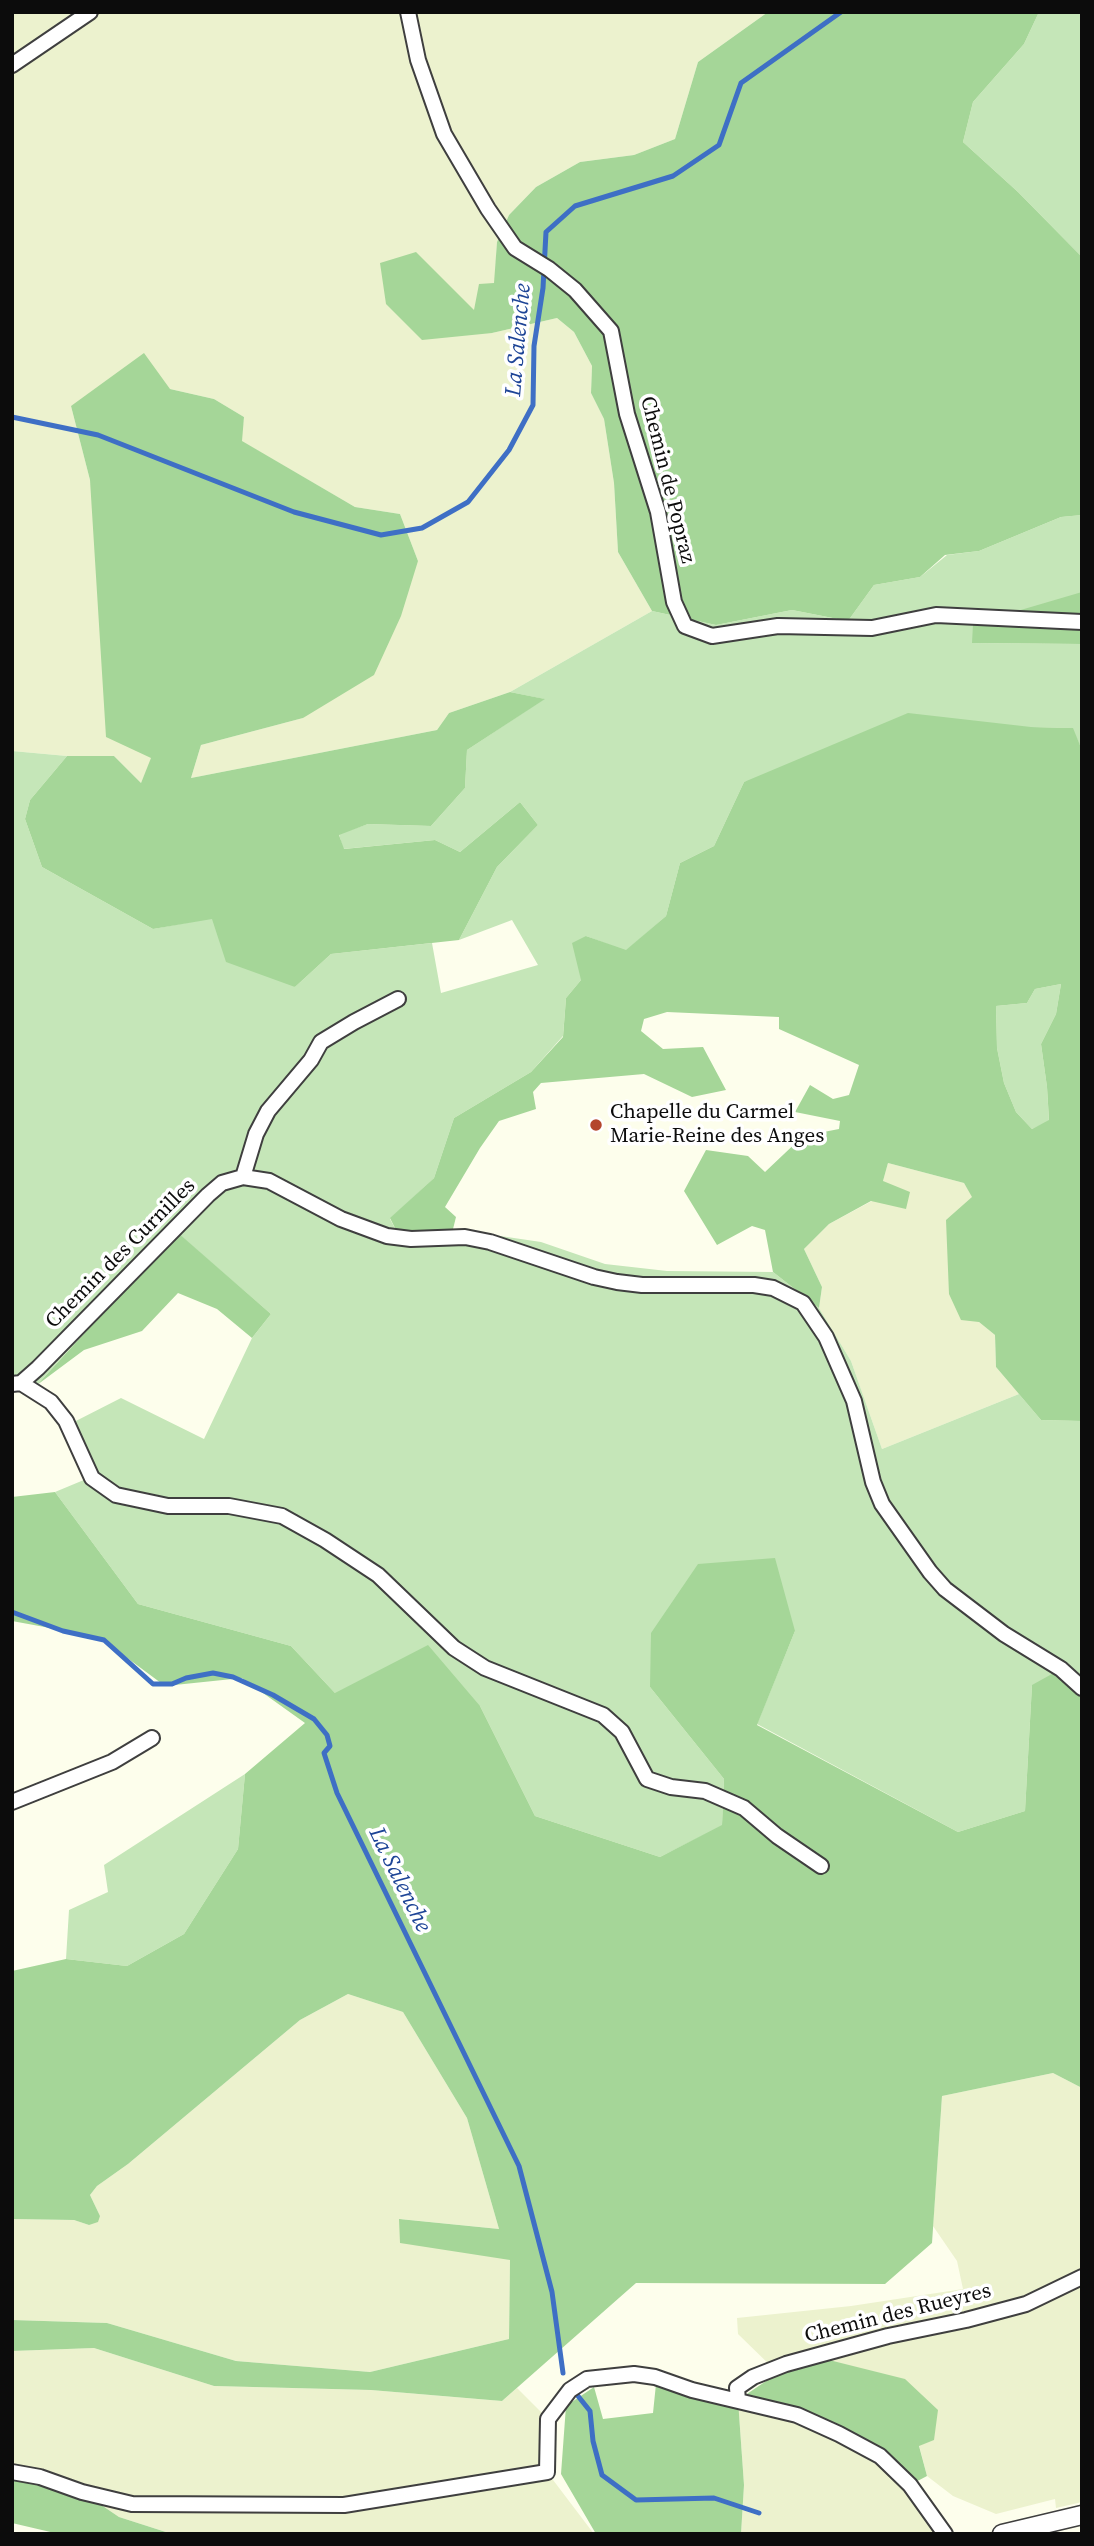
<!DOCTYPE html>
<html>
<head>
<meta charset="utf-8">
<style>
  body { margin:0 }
  #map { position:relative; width:1094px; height:2546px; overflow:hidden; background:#fdfeec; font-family:"Source Serif 4",serif }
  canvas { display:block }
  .frame { position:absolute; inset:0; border:14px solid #0c0c0c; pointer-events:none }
</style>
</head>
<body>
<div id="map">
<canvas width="1094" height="2546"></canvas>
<div class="frame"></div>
</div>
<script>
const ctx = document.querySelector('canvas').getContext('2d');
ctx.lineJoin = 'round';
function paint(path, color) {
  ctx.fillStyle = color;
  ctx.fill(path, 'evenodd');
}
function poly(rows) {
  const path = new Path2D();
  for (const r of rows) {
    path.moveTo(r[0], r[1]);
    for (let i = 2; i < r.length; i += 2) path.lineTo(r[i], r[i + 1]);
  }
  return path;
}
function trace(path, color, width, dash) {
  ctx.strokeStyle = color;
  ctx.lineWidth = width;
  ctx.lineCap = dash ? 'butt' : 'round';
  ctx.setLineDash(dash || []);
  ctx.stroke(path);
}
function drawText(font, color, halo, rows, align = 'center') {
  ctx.font = font + ' "Source Serif 4",serif';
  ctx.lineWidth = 7;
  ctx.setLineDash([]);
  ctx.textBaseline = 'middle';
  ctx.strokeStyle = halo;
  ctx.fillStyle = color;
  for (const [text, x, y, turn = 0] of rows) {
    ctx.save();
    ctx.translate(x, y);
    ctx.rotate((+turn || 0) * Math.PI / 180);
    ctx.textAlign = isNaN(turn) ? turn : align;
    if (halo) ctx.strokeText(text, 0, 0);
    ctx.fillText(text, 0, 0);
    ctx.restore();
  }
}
paint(poly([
  [12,12,768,12,698,62,675,139,634,155,580,162,536,187,509,215,497,242,492,333,557,318,574,332,592,366,591,393,604,419,614,483,618,552,652,611,510,692,449,713,437,730,191,778,201,745,303,718,418,561,400,514,355,507,241,441,244,417,214,399,170,389,71,406,90,480,152,758,141,783,114,756,67,756,12,751],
  [888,1163,964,1183,973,1197,979,1322,995,1335,996,1367,1019,1394,882,1449,851,1361,819,1308,822,1287,804,1249,829,1224,872,1201,883,1181],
  [348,1994,403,2012,467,2118,499,2229,400,2219,510,2260,509,2339,370,2372,236,2361,107,2323,12,2320,12,2219,74,2220,89,2225,100,2216,90,2195,97,2186,128,2164,300,2020],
  [1053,2073,1082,2088,1082,2502,1056,2508,1055,2499,996,2514,953,2496,927,2476,919,2445,778,2373,738,2334,737,2318,851,2306,963,2289,957,2261,933,2226,942,2096],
  [94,2348,214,2386,371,2390,502,2401,517,2388,548,2419,547,2472,594,2534,172,2534,119,2517,82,2492,12,2472,12,2351],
  [738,2400,797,2415,880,2456,945,2534,741,2534,744,2485]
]), '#ecf2ce');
paint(poly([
  [1039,12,1082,12,1082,257,1018,192,963,142,973,102,1024,44],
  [1082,515,1082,594,972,643,1082,644,1082,750,1072,728,1031,727,744,782,714,846,680,863,666,916,626,951,586,936,581,980,566,998,563,1036,531,1072,454,1118,434,1178,390,1219,397,1232,453,1229,541,1242,605,1264,667,1271,773,1272,819,1308,851,1361,882,1449,1019,1394,1041,1420,1082,1421,1082,1684,1032,1685,1025,1811,958,1832,757,1724,795,1631,650,1687,724,1779,722,1826,660,1857,535,1816,480,1706,335,1693,291,1646,138,1604,55,1492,91,1477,68,1425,121,1398,204,1439,252,1338,271,1314,176,1232,37,1385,12,1392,12,751,67,756,30,800,25,819,42,867,153,929,212,918,295,987,331,954,432,943,441,993,538,965,512,920,459,940,497,867,538,825,520,802,460,852,435,840,343,849,339,834,368,824,431,826,465,788,467,750,544,699,510,692,652,611,716,625,792,610,848,621,874,585,920,577,947,555,979,551,1061,517],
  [1061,984,1056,1014,1041,1044,1047,1087,1049,1121,1032,1129,1016,1112,1004,1083,997,1048,996,1006,1027,1003,1035,989],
  [245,1774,238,1849,184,1934,127,1966,66,1959,69,1910,108,1892,104,1865]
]), '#c5e6b8');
paint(poly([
  [768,12,1039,12,1024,44,973,102,963,142,1018,192,1082,257,1082,515,1061,517,979,551,945,555,920,577,874,585,848,621,792,610,716,625,652,611,618,552,614,483,604,419,591,393,592,366,574,332,557,318,492,333,422,340,386,304,380,263,416,252,474,310,479,284,494,283,497,242,509,215,536,187,580,162,634,155,675,139,698,62],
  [144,353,170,389,214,399,244,417,242,441,355,507,400,514,418,561,401,616,374,675,303,718,201,745,191,778,437,730,449,713,510,692,545,699,467,750,465,788,431,826,368,824,339,835,344,849,435,840,460,852,520,802,538,825,497,867,459,940,331,954,295,987,226,962,212,919,153,929,42,867,25,819,30,800,67,756,114,756,141,783,151,758,106,737,90,480,71,406],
  [1082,592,1082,644,972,643,973,624],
  [908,713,1031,727,1073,728,1082,750,1082,1421,1041,1420,996,1367,995,1335,979,1322,961,1320,949,1294,946,1220,972,1197,964,1183,888,1163,883,1181,910,1192,906,1209,871,1201,829,1224,804,1249,822,1287,819,1308,773,1272,765,1230,752,1226,717,1245,684,1191,706,1150,748,1156,765,1172,803,1136,839,1129,840,1121,795,1112,810,1085,833,1099,849,1095,859,1065,779,1029,779,1017,667,1012,644,1019,641,1031,663,1049,703,1047,726,1090,692,1097,644,1074,541,1083,533,1092,536,1109,499,1121,480,1148,445,1207,456,1217,453,1229,397,1232,390,1218,434,1178,454,1118,531,1072,563,1037,566,998,581,980,572,943,586,936,626,950,666,916,680,863,714,846,744,782],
  [1061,984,1056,1014,1041,1044,1047,1087,1049,1120,1032,1129,1016,1112,1004,1083,997,1048,996,1006,1027,1003,1035,989],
  [177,1232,271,1314,252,1338,217,1309,178,1293,142,1331,84,1350,37,1385],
  [55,1492,138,1604,291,1646,335,1693,428,1645,480,1706,535,1816,660,1857,722,1825,724,1779,650,1687,651,1633,698,1564,775,1558,795,1631,757,1725,958,1832,1025,1811,1032,1685,1061,1669,1082,1688,1082,2088,1053,2073,942,2096,932,2243,885,2284,636,2283,502,2401,371,2390,214,2386,94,2348,12,2351,12,2320,107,2323,236,2361,370,2372,509,2339,510,2260,400,2243,399,2219,499,2229,467,2118,403,2012,348,1994,300,2020,128,2164,97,2186,90,2195,100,2216,98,2222,89,2225,74,2220,12,2219,12,1971,66,1959,127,1966,184,1934,238,1849,245,1774,305,1723,242,1678,165,1686,99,1637,12,1621,12,1497],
  [829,2360,905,2379,938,2410,934,2440,919,2446,927,2476,910,2485,839,2434,738,2400,744,2485,741,2534,596,2534,561,2474,566,2406,594,2387,603,2419,653,2413,656,2384,738,2400,778,2373],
  [12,2472,82,2492,119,2517,172,2534,59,2534,12,2523]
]), '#a5d698');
trace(poly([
  [12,417,98,435,294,512,381,535,422,528,468,502,509,450,533,405,534,346,543,288,546,232,575,206,673,176,719,145,741,83,841,12],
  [12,1612,63,1631,104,1640,153,1684,172,1684,186,1678,213,1673,233,1677,273,1695,314,1719,327,1735,330,1746,324,1753,337,1793,519,2166,552,2292,563,2373],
  [574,2391,590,2411,593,2441,602,2475,636,2500,714,2498,759,2513]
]), '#3e6fc5', 5);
const minor = poly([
  [408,12,418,60,444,134,488,209,515,248,549,269,575,290,611,331,627,414,658,512,674,602,685,626,712,636,778,626,872,628,936,615,1082,622],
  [12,65,90,12],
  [243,1177,256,1134,268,1111,311,1060,321,1042,354,1022,398,999],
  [21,1383,51,1402,66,1421,92,1478,116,1495,168,1506,229,1506,282,1516,325,1540,378,1575,454,1648,485,1668,603,1715,622,1732,647,1779,671,1787,705,1791,744,1808,777,1836,821,1866],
  [12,1384,21,1383,38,1368,208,1195,222,1183,243,1177,269,1181,341,1219,387,1236,411,1239,465,1237,490,1242,594,1277,617,1282,642,1285,754,1285,773,1288,803,1303,826,1337,854,1401,873,1482,882,1504,930,1572,945,1589,1004,1634,1061,1669,1082,1688],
  [12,1802,112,1762,152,1738],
  [738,2400,737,2388,753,2377,786,2364,888,2336,966,2320,1026,2304,1082,2277],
  [12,2472,40,2477,82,2492,132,2504,344,2505,547,2472,548,2419,570,2390,587,2379,634,2374,655,2377,692,2390,797,2415,839,2434,880,2456,910,2485,945,2534]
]);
const tertiary = poly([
  [1002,2534,1082,2515]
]);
trace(minor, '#3f3f3f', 18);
trace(tertiary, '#3f3f3f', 21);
trace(minor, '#fff', 14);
trace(tertiary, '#fff', 18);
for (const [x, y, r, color] of [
  [596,1125,7,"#b4462c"]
]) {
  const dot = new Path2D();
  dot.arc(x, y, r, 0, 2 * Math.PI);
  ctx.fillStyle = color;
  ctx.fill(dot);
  trace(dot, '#fff', 2.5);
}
drawText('21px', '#0c0c0c', '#fff', [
  ["Chemin de Popraz",667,480,76],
  ["Chemin des Curnilles",121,1254,-45],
  ["Chemin des Rueyres",898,2314,-14]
]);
drawText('21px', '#0c0c0c', '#fff', [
  ["Chapelle du Carmel",610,1113],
  ["Marie-Reine des Anges",610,1137]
], 'left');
drawText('italic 23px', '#1d4496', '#fff', [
  ["La Salenche",519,340,-85],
  ["La Salenche",399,1880,64]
]);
</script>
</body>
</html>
